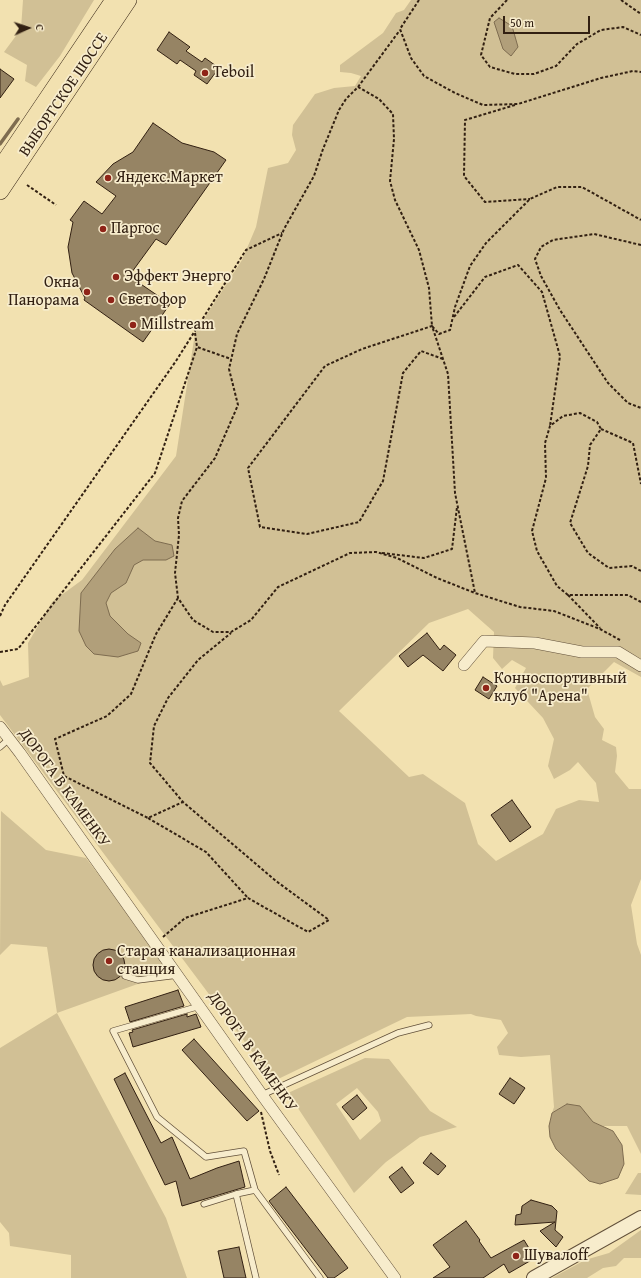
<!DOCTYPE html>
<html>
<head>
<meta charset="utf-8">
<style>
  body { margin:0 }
  #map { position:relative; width:641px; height:1278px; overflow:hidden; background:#f2e1b0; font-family:"Gentium Book Plus",serif }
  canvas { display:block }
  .north { position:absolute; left:8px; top:8px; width:40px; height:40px; -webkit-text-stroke:3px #f7eccc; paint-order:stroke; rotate:87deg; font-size:11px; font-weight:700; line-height:16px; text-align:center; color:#322012 }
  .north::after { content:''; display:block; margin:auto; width:14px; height:18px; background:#322012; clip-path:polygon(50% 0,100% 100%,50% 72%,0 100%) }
  .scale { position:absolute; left:503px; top:16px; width:87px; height:18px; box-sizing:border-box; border:2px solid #322012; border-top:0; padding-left:5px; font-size:12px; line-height:14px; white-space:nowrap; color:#322012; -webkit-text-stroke:3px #f7eccc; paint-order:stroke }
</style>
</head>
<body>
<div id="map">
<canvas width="641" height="1278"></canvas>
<div class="north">С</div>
<div class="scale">50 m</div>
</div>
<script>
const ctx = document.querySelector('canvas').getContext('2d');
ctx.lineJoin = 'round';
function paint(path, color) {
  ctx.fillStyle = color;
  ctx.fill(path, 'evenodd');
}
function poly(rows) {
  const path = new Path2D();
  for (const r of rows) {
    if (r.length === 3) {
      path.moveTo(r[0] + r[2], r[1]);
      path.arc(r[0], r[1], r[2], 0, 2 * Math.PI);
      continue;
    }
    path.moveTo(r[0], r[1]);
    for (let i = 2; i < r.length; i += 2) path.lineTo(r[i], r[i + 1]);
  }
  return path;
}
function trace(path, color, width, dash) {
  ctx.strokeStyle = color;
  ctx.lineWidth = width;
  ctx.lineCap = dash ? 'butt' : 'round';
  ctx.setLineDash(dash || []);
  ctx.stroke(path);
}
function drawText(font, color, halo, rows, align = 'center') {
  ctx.font = font + ' "Gentium Book Plus",serif';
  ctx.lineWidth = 3.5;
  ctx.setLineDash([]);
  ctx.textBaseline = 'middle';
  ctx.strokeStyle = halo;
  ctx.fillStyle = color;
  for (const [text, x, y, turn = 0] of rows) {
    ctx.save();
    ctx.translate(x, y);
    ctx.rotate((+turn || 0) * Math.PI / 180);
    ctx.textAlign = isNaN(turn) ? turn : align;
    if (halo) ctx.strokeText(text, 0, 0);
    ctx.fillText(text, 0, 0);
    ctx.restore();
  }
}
paint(poly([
  [23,0,94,0,60,56,36,87,25,81,27,65,4,52,21,29],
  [411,0,641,0,641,677,614,662,587,689,595,717,604,729,602,740,616,747,617,756,615,772,629,789,641,789,641,879,631,905,637,944,641,955,641,1154,627,1126,603,1126,593,1122,567,1104,552,1113,554,1107,550,1055,521,1057,499,1055,497,1047,508,1033,501,1020,476,1016,471,1014,407,1017,274,1081,0,715,0,680,3,686,29,677,28,643,52,602,82,580,176,456,195,333,242,260,256,227,268,168,288,163,296,150,292,135,293,125,315,94,334,88,355,86,361,76,351,73,340,72,340,65,383,33,396,13,404,10],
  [468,609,494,632,493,658,502,669,512,660,526,668,515,688,543,718,554,739,548,766,554,779,570,770,578,762,596,783,599,802,579,800,556,809,543,834,496,861,478,844,465,803,423,774,409,777,339,711,429,623],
  [1,811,46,850,86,858,171,972,57,1013,166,1218,187,1278,71,1278,71,1255,10,1246,9,1233,0,1222,0,1048,57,1013,47,947,11,944,0,955],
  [365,1058,389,1059,430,1111,457,1127,420,1137,386,1162,354,1193,288,1093],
  [357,1088,378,1112,381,1121,360,1140,336,1104],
  [638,1173,641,1173,641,1195,625,1194],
  [641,1230,641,1258,624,1258,616,1266,603,1268,587,1278,552,1278,585,1260,609,1253]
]), '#d1c095');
const water = poly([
  [499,18,512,26,518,47,511,56,503,49,494,22,499,18],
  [138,528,155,541,172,545,174,556,166,560,143,560,134,565,126,583,111,593,106,603,110,616,128,634,141,643,138,651,118,657,94,654,86,646,79,631,81,593,115,549,138,528],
  [567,1104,580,1106,593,1122,613,1131,622,1145,624,1164,618,1178,600,1184,589,1181,556,1149,550,1137,549,1126,552,1113,567,1104]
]);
paint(water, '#b19f7a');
trace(water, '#7e6c50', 1);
trace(poly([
  [0,144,18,119]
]), '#7e6c50', 3.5);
const building = poly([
  [169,32,190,47,186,51,202,62,205,58,219,68,207,84,194,75,196,71,180,60,177,64,157,50,169,32],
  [0,69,14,79,0,98,0,69],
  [153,123,182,143,214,152,226,160,166,245,156,239,129,276,170,304,158,321,158,324,155,325,143,342,84,300,85,298,72,273,68,247,73,222,70,220,84,201,102,214,116,196,96,182,113,164,133,152,153,123],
  [427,633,440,650,444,645,456,655,443,671,423,655,408,667,399,656,427,633],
  [483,677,497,686,489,699,475,690,483,677],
  [512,800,531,827,510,842,491,815,512,800],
  [109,965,16],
  [178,990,184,1006,130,1022,125,1007,178,990],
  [187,1014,187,1017,196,1014,201,1027,133,1047,129,1033,133,1032,132,1030,187,1014],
  [194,1039,259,1111,247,1121,182,1050,194,1039],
  [125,1073,161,1143,172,1137,190,1179,217,1168,239,1161,245,1187,182,1206,176,1181,165,1185,114,1079,125,1073],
  [510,1078,525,1088,514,1104,499,1094,510,1078],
  [357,1095,367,1108,353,1120,342,1107,357,1095],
  [431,1153,446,1166,438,1175,423,1163,431,1153],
  [402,1167,414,1183,401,1193,389,1177,402,1167],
  [286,1187,348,1268,334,1278,328,1278,269,1201,286,1187],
  [531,1200,552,1206,557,1211,555,1230,563,1237,556,1247,540,1231,555,1222,515,1225,516,1215,521,1214,522,1206,531,1200],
  [466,1221,480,1240,479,1241,491,1258,524,1240,535,1258,509,1273,504,1264,483,1278,433,1278,450,1267,433,1245,466,1221],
  [239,1247,246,1278,224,1278,218,1251,239,1247]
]);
paint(building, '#968464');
trace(building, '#322012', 1);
const service = poly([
  [0,747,9,739],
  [125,976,138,980,178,975],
  [200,1006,113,1031,157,1117,206,1157,244,1151,255,1190],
  [262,1095,398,1033,429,1025],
  [204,1204,236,1194],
  [256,1278,236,1194,255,1190,320,1278]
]);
const minor = poly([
  [464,665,484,641,535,643,582,652,618,652,641,666],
  [0,727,20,753,262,1095,395,1278]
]);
const tertiary = poly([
  [534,1278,641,1218]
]);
const primary = poly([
  [0,169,114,0],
  [0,191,128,0]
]);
trace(service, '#62503a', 7);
trace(minor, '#62503a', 12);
trace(tertiary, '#62503a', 16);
trace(primary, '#322012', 18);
trace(poly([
  [419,0,400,29,411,58,424,76,455,93,483,105,518,104,601,78,633,71,641,72],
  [507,0,490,18,481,55,490,67,515,74,534,74,556,66,577,44,601,30,623,27,641,35],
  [621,0,641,14],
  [358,87,400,30],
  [515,105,465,120,464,176,485,202,530,199],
  [27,185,56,205],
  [641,245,594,234,553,240,541,247,535,259,541,276,560,310,608,383,628,403,641,408],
  [454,317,485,277,518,265,542,292,560,356,550,426],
  [195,333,197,347],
  [443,359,421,351,403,373,383,481,359,522,307,534,260,527,248,468,325,366,362,349,432,326,448,374,455,493,475,593],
  [601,429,633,443,641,484],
  [382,553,424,558,452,549,457,507],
  [641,571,632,566,609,568,588,553,570,523,588,466,590,445,601,429,597,422,580,413,563,416,550,426,545,443,546,478,532,531,537,551,557,586,568,595,628,595,641,602],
  [568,595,600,628],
  [178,598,156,634,131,694,107,716,55,739,64,776,148,818,183,802],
  [0,616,5,605,176,361,246,250,282,233],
  [620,640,600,629,554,611,520,607,475,593,437,578,397,558,376,552,350,553,278,587,251,620,231,632,213,632,193,620,178,598,175,573,179,535,178,518,182,501,215,458,238,405,229,369,237,334,264,279,284,229,314,176,323,149,339,110,346,99,358,87,379,99,393,114,394,139,390,181,395,200,419,250,429,288,432,326,439,334,450,330,455,307,470,266,486,243,530,199,557,187,582,187,641,220],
  [0,652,18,649,155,473,197,347,231,359],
  [148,818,206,852,248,898],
  [163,937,185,918,248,898,308,932,329,920,276,881,183,802,150,763,154,726,168,698,198,660,231,633],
  [261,1112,270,1151,279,1175]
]), '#322012', 2, [3, 2]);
trace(service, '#f7eccc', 5.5);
trace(minor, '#f7eccc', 11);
trace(tertiary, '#f7eccc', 14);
trace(primary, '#f2e1b0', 17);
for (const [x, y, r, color] of [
  [205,73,4,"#8f2418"],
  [108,178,4,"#8f2418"],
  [103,229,4,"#8f2418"],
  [116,277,4,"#8f2418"],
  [87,292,4,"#8f2418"],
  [111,300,4,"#8f2418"],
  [133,325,4,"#8f2418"],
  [486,688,4,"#8f2418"],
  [109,961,4,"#8f2418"],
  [516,1256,4,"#8f2418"]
]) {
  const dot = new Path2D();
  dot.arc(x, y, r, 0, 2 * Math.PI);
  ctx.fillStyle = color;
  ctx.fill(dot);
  trace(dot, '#f7eccc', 1.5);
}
drawText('16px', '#322012', '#f7eccc', [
  ["Teboil",213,73],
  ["Яндекс.Маркет",116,178],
  ["Паргос",111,229],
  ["Эффект Энерго",124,277],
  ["Окна",79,283,"right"],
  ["Панорама",79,301,"right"],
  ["Светофор",119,300],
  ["Millstream",141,325],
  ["Конноспортивный",494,679],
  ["клуб \"Арена\"",494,697],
  ["Старая канализационная",117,952],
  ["станция",117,970],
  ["Шувалоff",524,1256]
], 'left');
drawText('16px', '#322012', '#f7eccc', [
  ["ВЫБОРГСКОЕ ШОССЕ",64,95,-56],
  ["ДОРОГА В КАМЕНКУ",64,788,54],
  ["ДОРОГА В КАМЕНКУ",252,1052,55]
]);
</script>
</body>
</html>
